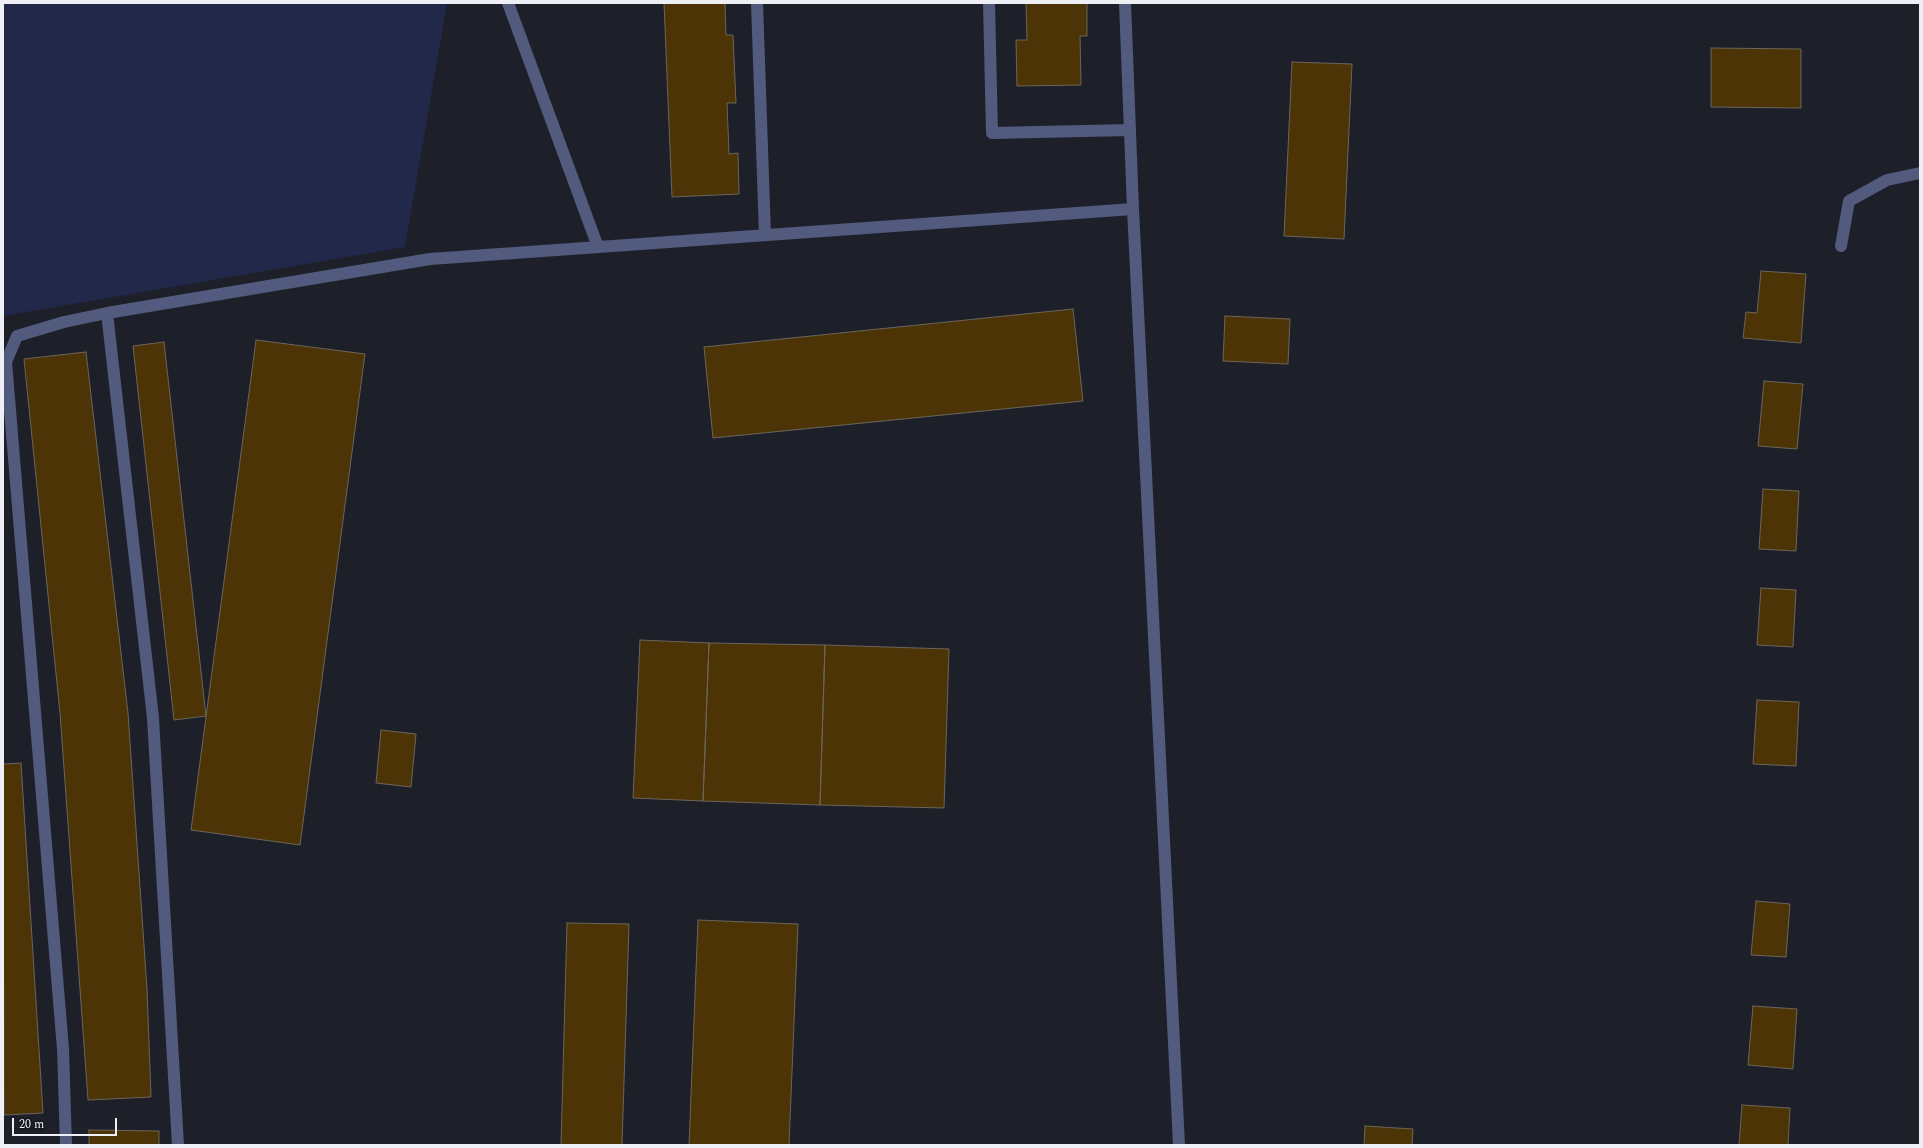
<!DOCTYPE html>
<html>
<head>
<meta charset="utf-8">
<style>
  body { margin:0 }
  #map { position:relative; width:1923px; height:1148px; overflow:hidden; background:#1d2029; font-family:Spectral,serif }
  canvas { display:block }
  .frame { position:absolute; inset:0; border:4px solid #eef0f6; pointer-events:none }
  .scale { position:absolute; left:12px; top:1118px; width:105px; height:18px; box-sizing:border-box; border:2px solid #eef0f6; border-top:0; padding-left:5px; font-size:12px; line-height:14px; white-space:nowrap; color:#eef0f6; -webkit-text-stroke:3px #14171f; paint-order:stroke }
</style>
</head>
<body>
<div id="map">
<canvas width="1923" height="1148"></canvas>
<div class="frame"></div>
<div class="scale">20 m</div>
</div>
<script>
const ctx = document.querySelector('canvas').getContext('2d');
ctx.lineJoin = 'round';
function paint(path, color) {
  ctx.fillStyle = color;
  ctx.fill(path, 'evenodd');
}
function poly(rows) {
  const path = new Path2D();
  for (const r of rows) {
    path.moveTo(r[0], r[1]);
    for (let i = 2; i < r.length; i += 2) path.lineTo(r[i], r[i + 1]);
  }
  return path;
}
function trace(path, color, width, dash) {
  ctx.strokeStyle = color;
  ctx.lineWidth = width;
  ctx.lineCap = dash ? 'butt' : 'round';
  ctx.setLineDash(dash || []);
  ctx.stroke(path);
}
paint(poly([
  [3,3,447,3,405,247,3,316]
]), '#21284a');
const building = poly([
  [664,3,725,3,726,35,733,35,736,103,727,103,729,154,738,153,739,194,672,197,664,3],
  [1026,3,1087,3,1087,36,1080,36,1081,85,1017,86,1016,40,1027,40,1026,3],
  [1711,48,1801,49,1801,108,1711,107,1711,48],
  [1292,62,1352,64,1344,239,1284,236,1292,62],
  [1761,271,1806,274,1801,343,1743,338,1746,312,1757,313,1761,271],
  [1073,309,1083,401,713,438,704,347,1073,309],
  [1225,316,1290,319,1288,364,1223,361,1225,316],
  [256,340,365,354,300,845,191,830,256,340],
  [164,342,206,716,174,720,133,346,164,342],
  [86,352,128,713,147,989,151,1097,88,1100,60,713,24,359,86,352],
  [1764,381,1803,384,1797,449,1758,446,1764,381],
  [1763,489,1799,491,1796,551,1759,549,1763,489],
  [1761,588,1796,590,1793,647,1757,645,1761,588],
  [640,640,709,643,703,801,633,798,640,640],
  [709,643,825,645,820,805,703,801,709,643],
  [825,645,949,649,944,808,820,805,825,645],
  [1757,700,1799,702,1796,766,1753,764,1757,700],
  [381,730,416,734,411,787,376,783,381,730],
  [21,763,43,1113,4,1115,3,764,21,763],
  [1756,901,1790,904,1786,957,1751,955,1756,901],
  [698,920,798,924,789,1145,689,1145,698,920],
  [567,923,629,924,622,1145,561,1145,567,923],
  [1753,1006,1797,1009,1793,1069,1748,1065,1753,1006],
  [1742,1105,1790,1108,1788,1145,1739,1145,1742,1105],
  [1365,1126,1413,1129,1412,1145,1364,1145,1365,1126],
  [89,1130,159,1131,159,1145,89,1145,89,1130]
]);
paint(building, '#4d3407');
trace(building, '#6c655b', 1);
trace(poly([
  [508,3,598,247],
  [757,3,765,235],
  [989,3,992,133,1130,130],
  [1125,3,1133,209,1179,1145],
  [1841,246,1849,201,1887,180,1920,173],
  [107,313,153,718,178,1145],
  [66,1145,63,1049,6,362,17,336,64,322,107,313,430,259,1133,209]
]), '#525a7d', 12);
</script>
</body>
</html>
